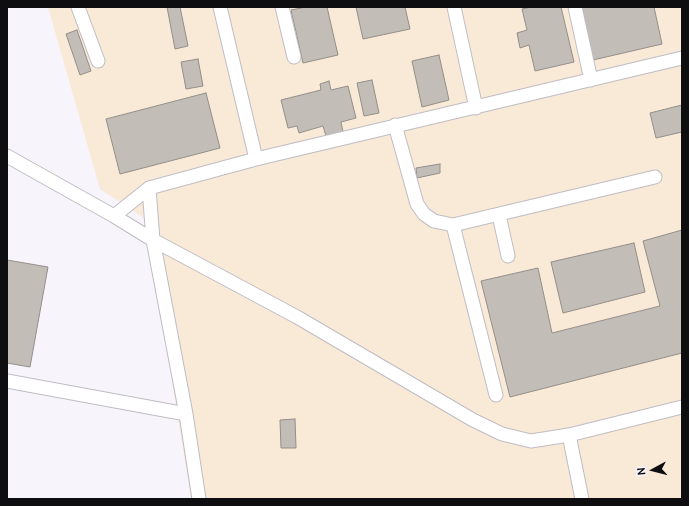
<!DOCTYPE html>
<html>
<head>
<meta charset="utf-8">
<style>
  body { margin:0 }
  #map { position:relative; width:689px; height:506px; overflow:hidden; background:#f7f4fc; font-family:Cabin,sans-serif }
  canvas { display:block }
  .frame { position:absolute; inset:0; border:8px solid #0e0d0f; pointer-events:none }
  .north { position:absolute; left:633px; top:450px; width:40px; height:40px; -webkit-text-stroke:3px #f7f4fc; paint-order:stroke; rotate:263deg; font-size:11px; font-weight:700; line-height:16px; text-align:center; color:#0e0d0f }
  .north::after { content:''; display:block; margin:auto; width:14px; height:18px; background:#0e0d0f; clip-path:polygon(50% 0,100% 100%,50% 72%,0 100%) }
</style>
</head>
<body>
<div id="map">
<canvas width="689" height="506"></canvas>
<div class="frame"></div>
<div class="north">N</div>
</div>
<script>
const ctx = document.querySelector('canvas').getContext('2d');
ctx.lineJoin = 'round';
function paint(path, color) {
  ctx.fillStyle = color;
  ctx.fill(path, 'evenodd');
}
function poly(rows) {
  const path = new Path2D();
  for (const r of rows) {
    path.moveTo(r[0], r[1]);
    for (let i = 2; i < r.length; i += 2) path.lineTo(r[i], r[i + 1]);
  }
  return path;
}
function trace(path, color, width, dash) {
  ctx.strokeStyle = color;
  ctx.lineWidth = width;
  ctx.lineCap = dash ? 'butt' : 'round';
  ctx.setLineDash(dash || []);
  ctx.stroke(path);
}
paint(poly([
  [48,7,682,7,682,499,191,499,146,219,100,189]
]), '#f9e9d7');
const building = poly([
  [167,7,180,7,188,46,175,49,167,7],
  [306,7,327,7,338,55,303,63,291,10,306,7],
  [356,7,405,7,410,29,363,39,356,7],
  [532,7,561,7,574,62,535,71,529,45,520,48,517,33,527,30,522,9,532,7],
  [582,7,654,7,662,44,593,60,582,7],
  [77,30,91,71,80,75,66,34,77,30],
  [439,55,449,100,422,107,412,61,439,55],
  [198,59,203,86,186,89,181,62,198,59],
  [372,80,379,113,364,116,357,83,372,80],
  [329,81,331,90,348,86,356,118,341,122,343,132,326,136,323,126,299,133,297,126,288,128,281,100,321,90,320,84,329,81],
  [206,93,220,148,120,174,106,119,206,93],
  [682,105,682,132,656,138,650,113,682,105],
  [440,164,440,173,417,178,416,168,440,164],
  [682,230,682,353,510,397,481,281,538,268,552,333,660,306,643,241,682,230],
  [634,243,645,292,563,313,551,262,634,243],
  [7,260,48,267,30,367,7,363,7,260],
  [295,419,296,448,281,448,280,420,295,419]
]);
paint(building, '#c2beb7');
trace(building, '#948f89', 1);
const minor = poly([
  [78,7,98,61],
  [220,7,256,159],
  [282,7,294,57],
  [454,7,476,108],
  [575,7,591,80],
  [395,125,417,204,424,214,434,221,453,225,655,177],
  [7,156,114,216,153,240,297,317,473,420,502,434,531,441,569,435,682,407],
  [149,188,153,240,186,414,199,499],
  [499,215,508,256],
  [114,216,149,188,256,159,682,58],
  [453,225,496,395],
  [7,381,186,414],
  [569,435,582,499]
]);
trace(minor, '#bfbdc4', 15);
trace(minor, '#fff', 13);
</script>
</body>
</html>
